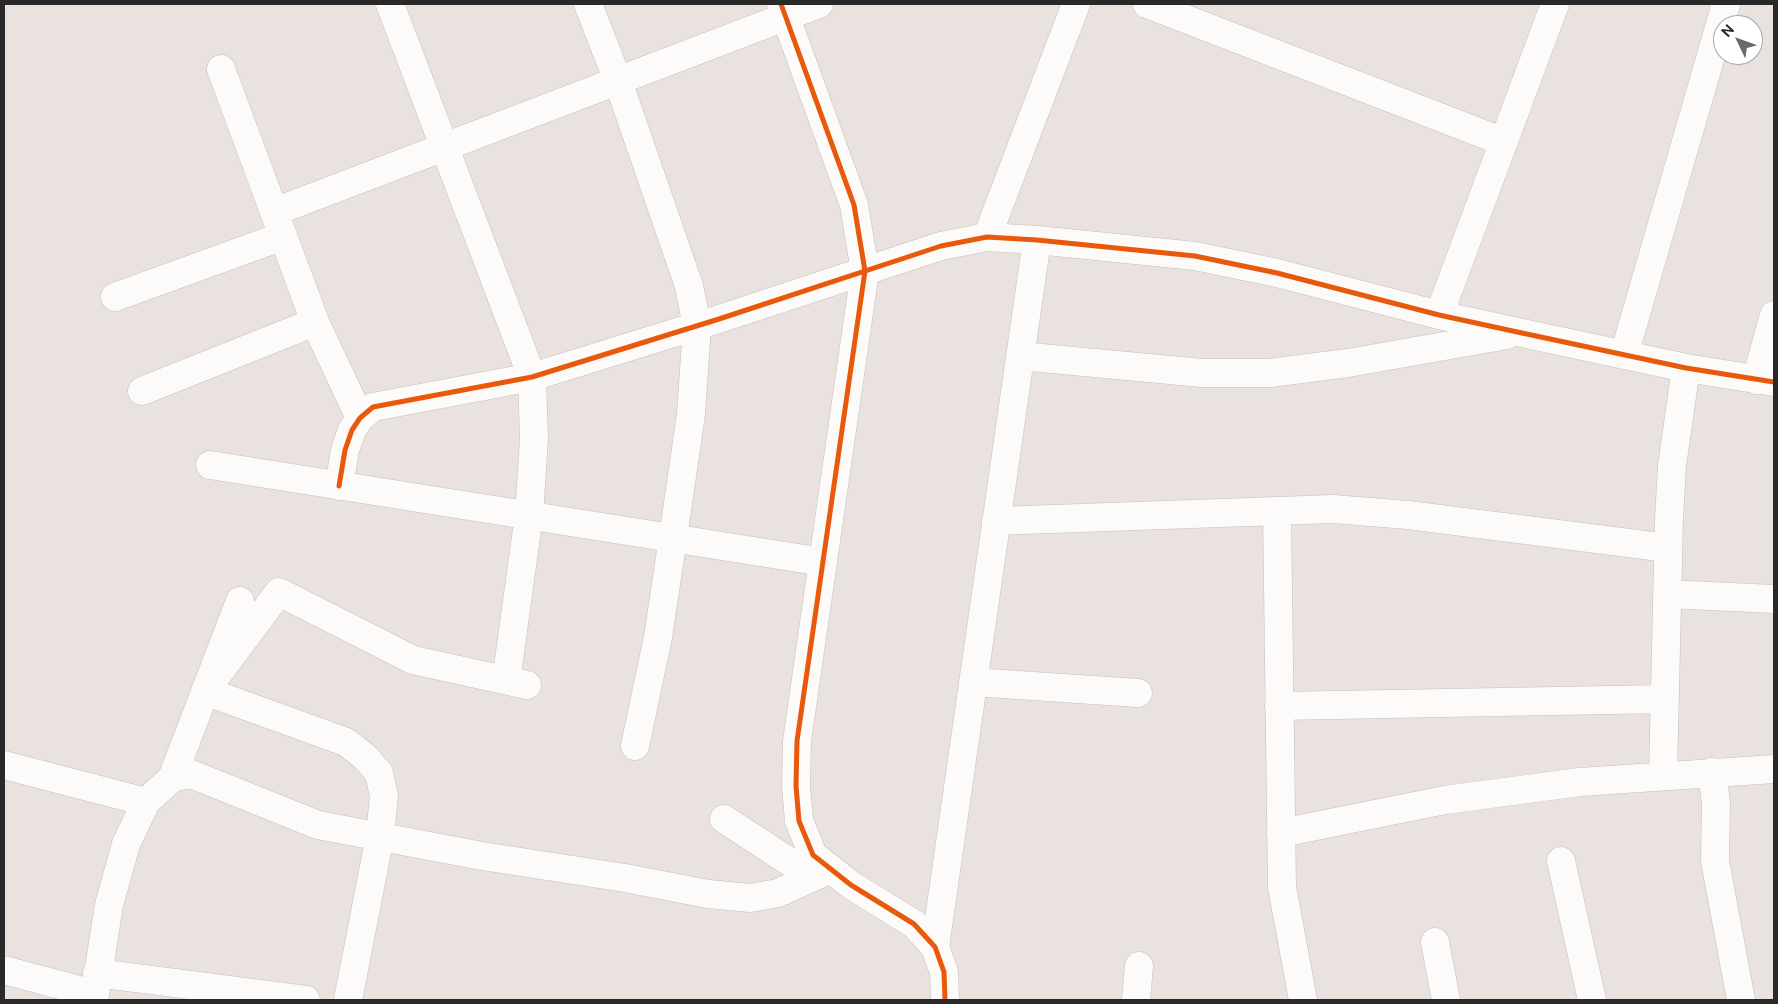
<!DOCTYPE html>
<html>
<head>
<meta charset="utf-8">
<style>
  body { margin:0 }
  #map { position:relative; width:1778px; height:1004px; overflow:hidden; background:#e9e2de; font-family:"Public Sans",sans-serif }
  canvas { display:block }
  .frame { position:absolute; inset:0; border:5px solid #292929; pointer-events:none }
  .north { position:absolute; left:1713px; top:15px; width:50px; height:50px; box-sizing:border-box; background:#fff; border:1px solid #a9a9a9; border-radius:50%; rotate:312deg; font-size:14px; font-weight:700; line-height:20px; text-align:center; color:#292929 }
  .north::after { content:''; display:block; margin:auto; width:18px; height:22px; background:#6c6a68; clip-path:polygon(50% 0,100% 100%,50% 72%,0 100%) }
</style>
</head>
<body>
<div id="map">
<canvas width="1778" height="1004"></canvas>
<div class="frame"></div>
<div class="north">N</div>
</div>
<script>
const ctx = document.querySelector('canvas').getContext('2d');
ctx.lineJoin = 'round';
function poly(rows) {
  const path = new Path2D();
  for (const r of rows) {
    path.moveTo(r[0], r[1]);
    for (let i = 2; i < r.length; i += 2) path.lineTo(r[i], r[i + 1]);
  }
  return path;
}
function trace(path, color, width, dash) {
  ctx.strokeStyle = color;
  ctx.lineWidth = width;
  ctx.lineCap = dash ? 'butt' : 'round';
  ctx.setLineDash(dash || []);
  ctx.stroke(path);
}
const minor = poly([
  [390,4,532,377,534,439,529,515,508,667],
  [588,4,618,81,689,286,697,326,691,414,673,538,658,637,635,746],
  [781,4,854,205,865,271,797,741,796,786,799,821,813,855,851,885,914,924,935,947,944,972,945,1000],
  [1147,4,1504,142],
  [221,69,315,322,360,418],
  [274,212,819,4],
  [987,237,1076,4],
  [115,297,283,236],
  [1439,315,1555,4],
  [1624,355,1726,4],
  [1020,356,1202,373,1270,373,1348,363,1507,335],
  [1756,380,1774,315],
  [142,391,315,322],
  [210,465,823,562],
  [339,486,345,450,352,430,360,418,373,407,532,377,719,319,941,246,987,237,1037,240,1195,256,1277,273,1439,315,1522,333,1686,368,1774,382],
  [1277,511,1282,887,1303,1000],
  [996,521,1333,509,1408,515,1668,548],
  [1667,594,1774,599],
  [973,682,1138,693],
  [1279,706,1665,699],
  [4,765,146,802],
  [1712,772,1716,803,1715,861,1741,1000],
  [1663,776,1669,519,1672,466,1686,368],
  [172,778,240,601],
  [724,819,813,877],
  [1281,833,1445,800,1580,782,1774,769],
  [1561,861,1592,1000],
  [1435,942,1446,1000],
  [935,947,1037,240],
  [4,970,94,994],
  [97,973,306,1000],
  [94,1000,109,905,126,844,146,802,172,778,191,774,318,825,482,856,625,878,708,894,750,898,778,893,831,869],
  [348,1000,380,836,384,796,379,773,365,757,346,742,205,691,279,592,413,660,527,685],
  [1136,1000,1139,966]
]);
trace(minor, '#c2c0c0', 29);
trace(minor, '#fcfbfa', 28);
trace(poly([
  [781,4,854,205,865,271,797,741,796,786,799,821,813,855,851,885,914,924,935,947,944,972,945,1000],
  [339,486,345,450,352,430,360,418,373,407,532,377,719,319,941,246,987,237,1037,240,1195,256,1277,273,1439,315,1522,333,1686,368,1774,382]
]), '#e8590c', 5);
</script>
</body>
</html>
